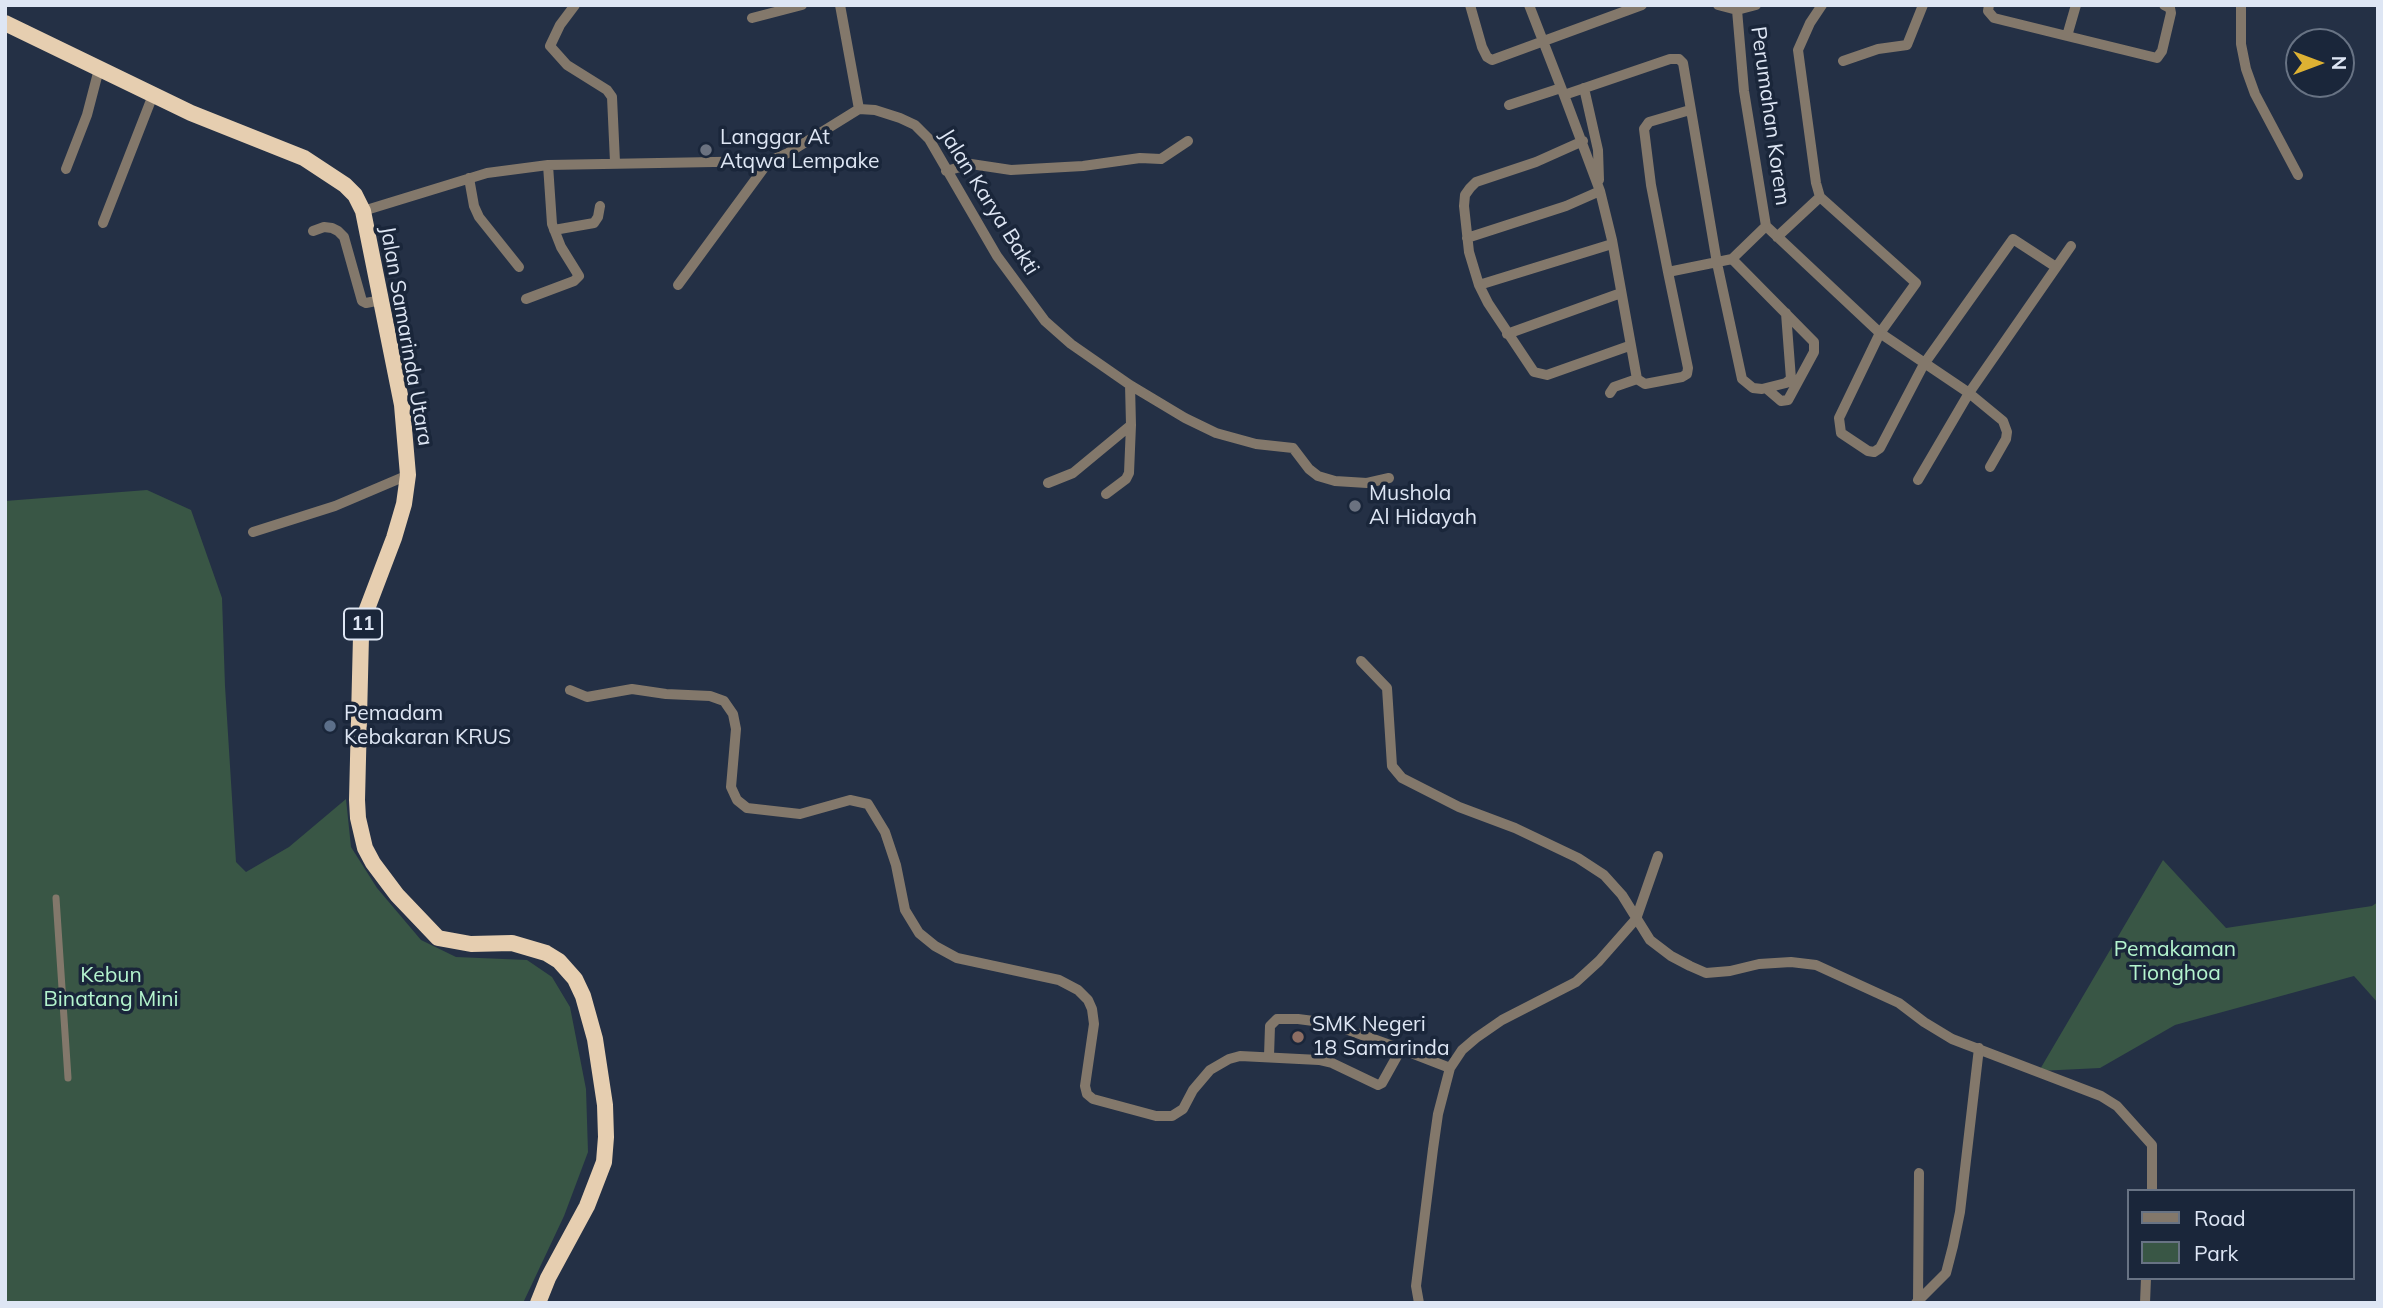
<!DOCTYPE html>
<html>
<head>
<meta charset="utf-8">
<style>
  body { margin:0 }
  #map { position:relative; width:2383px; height:1308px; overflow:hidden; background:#243045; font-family:Mulish,sans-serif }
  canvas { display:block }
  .frame { position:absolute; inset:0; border:7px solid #dee6f4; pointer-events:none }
  .legend { position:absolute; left:2127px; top:1189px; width:228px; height:91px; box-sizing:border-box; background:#1a263a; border:2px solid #687384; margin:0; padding:9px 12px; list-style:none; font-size:21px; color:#dee6f4 }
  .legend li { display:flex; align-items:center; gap:14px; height:35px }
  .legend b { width:35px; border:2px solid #687384 }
  .north { position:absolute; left:2285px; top:28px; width:70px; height:70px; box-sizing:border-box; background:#1a263a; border:2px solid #687384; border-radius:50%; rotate:90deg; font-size:19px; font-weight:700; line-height:28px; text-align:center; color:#dee6f4 }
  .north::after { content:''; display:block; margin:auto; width:24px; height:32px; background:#ddb133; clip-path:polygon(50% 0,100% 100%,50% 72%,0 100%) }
</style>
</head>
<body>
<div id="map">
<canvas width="2383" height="1308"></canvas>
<div class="frame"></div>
<ul class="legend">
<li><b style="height:9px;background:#83786b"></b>Road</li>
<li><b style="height:19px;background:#395645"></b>Park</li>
</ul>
<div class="north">N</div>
</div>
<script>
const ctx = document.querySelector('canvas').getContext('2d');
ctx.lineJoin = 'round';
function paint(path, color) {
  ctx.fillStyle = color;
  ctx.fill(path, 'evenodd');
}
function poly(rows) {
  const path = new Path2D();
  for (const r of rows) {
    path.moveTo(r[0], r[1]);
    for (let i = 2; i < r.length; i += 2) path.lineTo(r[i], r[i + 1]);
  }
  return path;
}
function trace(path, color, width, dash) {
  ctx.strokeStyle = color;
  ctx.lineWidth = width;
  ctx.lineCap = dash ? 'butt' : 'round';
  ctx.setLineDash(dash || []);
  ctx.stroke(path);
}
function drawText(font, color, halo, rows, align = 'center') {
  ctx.font = font + ' Mulish,sans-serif';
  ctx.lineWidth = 7;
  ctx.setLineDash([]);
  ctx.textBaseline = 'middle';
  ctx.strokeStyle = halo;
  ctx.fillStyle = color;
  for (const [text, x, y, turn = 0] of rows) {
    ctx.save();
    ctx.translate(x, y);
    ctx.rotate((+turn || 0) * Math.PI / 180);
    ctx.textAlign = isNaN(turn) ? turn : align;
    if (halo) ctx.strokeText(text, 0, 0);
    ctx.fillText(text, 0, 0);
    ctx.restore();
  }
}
paint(poly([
  [147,490,191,510,222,598,225,686,236,862,246,872,289,847,346,799,351,847,377,888,421,940,456,957,527,960,552,977,570,1007,586,1089,588,1152,564,1216,523,1303,5,1303,5,501],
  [2163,860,2226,928,2372,906,2378,902,2378,1003,2354,976,2175,1025,2100,1068,2039,1071]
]), '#395645');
trace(poly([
  [56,898,68,1078]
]), '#83786b', 7);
trace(poly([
  [575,5,560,25,550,46,567,65,607,90,612,97,615,162],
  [840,5,859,109],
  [1470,5,1482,47,1487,57,1492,60,1642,5],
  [1529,5,1564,95,1670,59,1679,59,1683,63,1717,263,1742,379,1753,388,1762,389,1786,383,1791,379],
  [1718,5,1737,10,1756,5],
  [1822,5,1810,23,1798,50,1816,183,1820,197,1916,283,1880,333,1839,418,1841,433,1868,451,1874,452,1880,448,1924,364,2013,239,2056,267],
  [1989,5,1988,11,1994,18,2067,36,2076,5],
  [2241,5,2241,44,2246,69,2255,94,2298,175],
  [1737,10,1744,91,1766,226,1880,333,1969,393,2003,421,2007,432,2006,439,1990,467],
  [752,18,802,5],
  [2067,36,2157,58,2162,51,2171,13,2170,8,2164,5],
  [1843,61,1878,49,1907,45,1923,5],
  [1584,88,1598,150,1599,180],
  [1564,95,1600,191,1612,240,1637,379,1645,384,1682,377,1687,374,1688,368,1668,272],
  [1509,105,1561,88],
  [1690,110,1649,122,1644,129,1651,185,1668,272,1732,259,1766,226],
  [1583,141,1536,162,1476,182,1470,188,1465,195,1464,206,1469,252,1479,285,1488,303,1534,372,1547,375,1629,346],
  [66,169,87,115,99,69],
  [946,171,971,164,1011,170,1083,166,1140,158,1161,159,1188,141],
  [469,178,474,206,479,217,519,267],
  [363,211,487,173,548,165,769,161,788,153,859,109,875,110,900,118,915,125,929,139,997,256,1045,321,1071,344,1130,385,1185,418,1216,433,1256,444,1293,448,1309,469,1318,476,1335,481,1367,483,1389,478],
  [103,223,153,95],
  [554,230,594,223,598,217,600,206],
  [313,231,324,227,332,228,338,231,344,237,362,301,366,303,381,300],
  [1777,237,1820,197],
  [1467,238,1566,206,1600,191],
  [1732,259,1814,342,1814,352,1788,400,1781,401,1767,389],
  [678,285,769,161],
  [1479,285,1612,244],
  [526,299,574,281,579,276,561,247,552,224,548,165],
  [1786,313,1791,379],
  [1507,334,1621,293],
  [1610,393,1614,387,1637,379],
  [1918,480,1969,393,2071,246],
  [1048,483,1073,473,1131,425,1130,385],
  [1106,494,1126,479,1129,473,1131,425],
  [253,532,335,506,408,475],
  [1361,661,1387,688,1392,766,1402,778,1459,807,1515,828,1578,858,1604,875,1622,895,1650,940,1671,956,1690,966,1706,973,1730,971,1759,964,1791,962,1816,965,1899,1003,1924,1022,1952,1039,2101,1096,2117,1106,2152,1145,2152,1191],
  [570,690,587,697,632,689,666,694,710,696,724,701,733,714,736,729,731,787,737,800,747,808,800,814,850,800,868,804,885,832,896,865,905,910,919,933,935,946,957,958,1059,980,1078,990,1088,1000,1092,1009,1094,1024,1085,1086,1087,1094,1093,1099,1156,1116,1172,1116,1183,1109,1193,1090,1210,1070,1229,1059,1240,1056,1319,1060,1332,1063,1378,1085,1382,1083,1401,1049,1450,1068,1438,1114,1433,1149,1416,1286,1419,1303],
  [1269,1056,1270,1026,1277,1019,1298,1019,1329,1023,1401,1049],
  [1450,1068,1462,1050,1476,1038,1502,1020,1576,982,1599,961,1636,919,1658,856],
  [1918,1301,1919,1173],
  [1916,1303,1946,1273,1953,1246,1960,1212,1979,1048],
  [2145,1303,2146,1278]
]), '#83786b', 10);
trace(poly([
  [5,23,191,113,304,158,345,185,355,195,363,211,402,405,408,475,404,504,394,538,367,609,361,636,357,800,358,818,365,848,373,863,397,895,438,938,471,944,512,943,546,953,559,961,575,979,583,996,595,1039,605,1105,606,1137,604,1162,587,1206,548,1278,538,1303]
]), '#e6ceb0', 16);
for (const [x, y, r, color] of [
  [706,150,7,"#6b7280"],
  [1355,506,7,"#6b7280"],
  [330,726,7,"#5c6f8a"],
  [1298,1037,7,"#8d6e63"]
]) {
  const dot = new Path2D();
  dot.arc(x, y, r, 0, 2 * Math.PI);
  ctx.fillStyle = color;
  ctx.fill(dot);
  trace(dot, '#1a263a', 2.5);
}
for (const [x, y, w] of [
  [363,624,38]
]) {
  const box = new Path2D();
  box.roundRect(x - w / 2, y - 15.5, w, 31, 5);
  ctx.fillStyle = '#1a263a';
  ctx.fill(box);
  trace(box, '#dee6f4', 2);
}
drawText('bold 19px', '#dee6f4', null, [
  ["11",363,624]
]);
drawText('21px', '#dee6f4', '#1a263a', [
  ["Perumahan Korem",1770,116,82],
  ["Jalan Karya Bakti",989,202,58],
  ["Jalan Samarinda Utara",406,336,80]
]);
drawText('21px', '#dee6f4', '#1a263a', [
  ["Langgar At",720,138],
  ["Atqwa Lempake",720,162],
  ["Mushola",1369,494],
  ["Al Hidayah",1369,518],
  ["Pemadam",344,714],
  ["Kebakaran KRUS",344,738],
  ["SMK Negeri",1312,1025],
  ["18 Samarinda",1312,1049]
], 'left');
drawText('21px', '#b4f4ce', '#1a263a', [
  ["Pemakaman",2175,950],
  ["Tionghoa",2175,974],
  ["Kebun",111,976],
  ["Binatang Mini",111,1000]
]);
</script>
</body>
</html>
